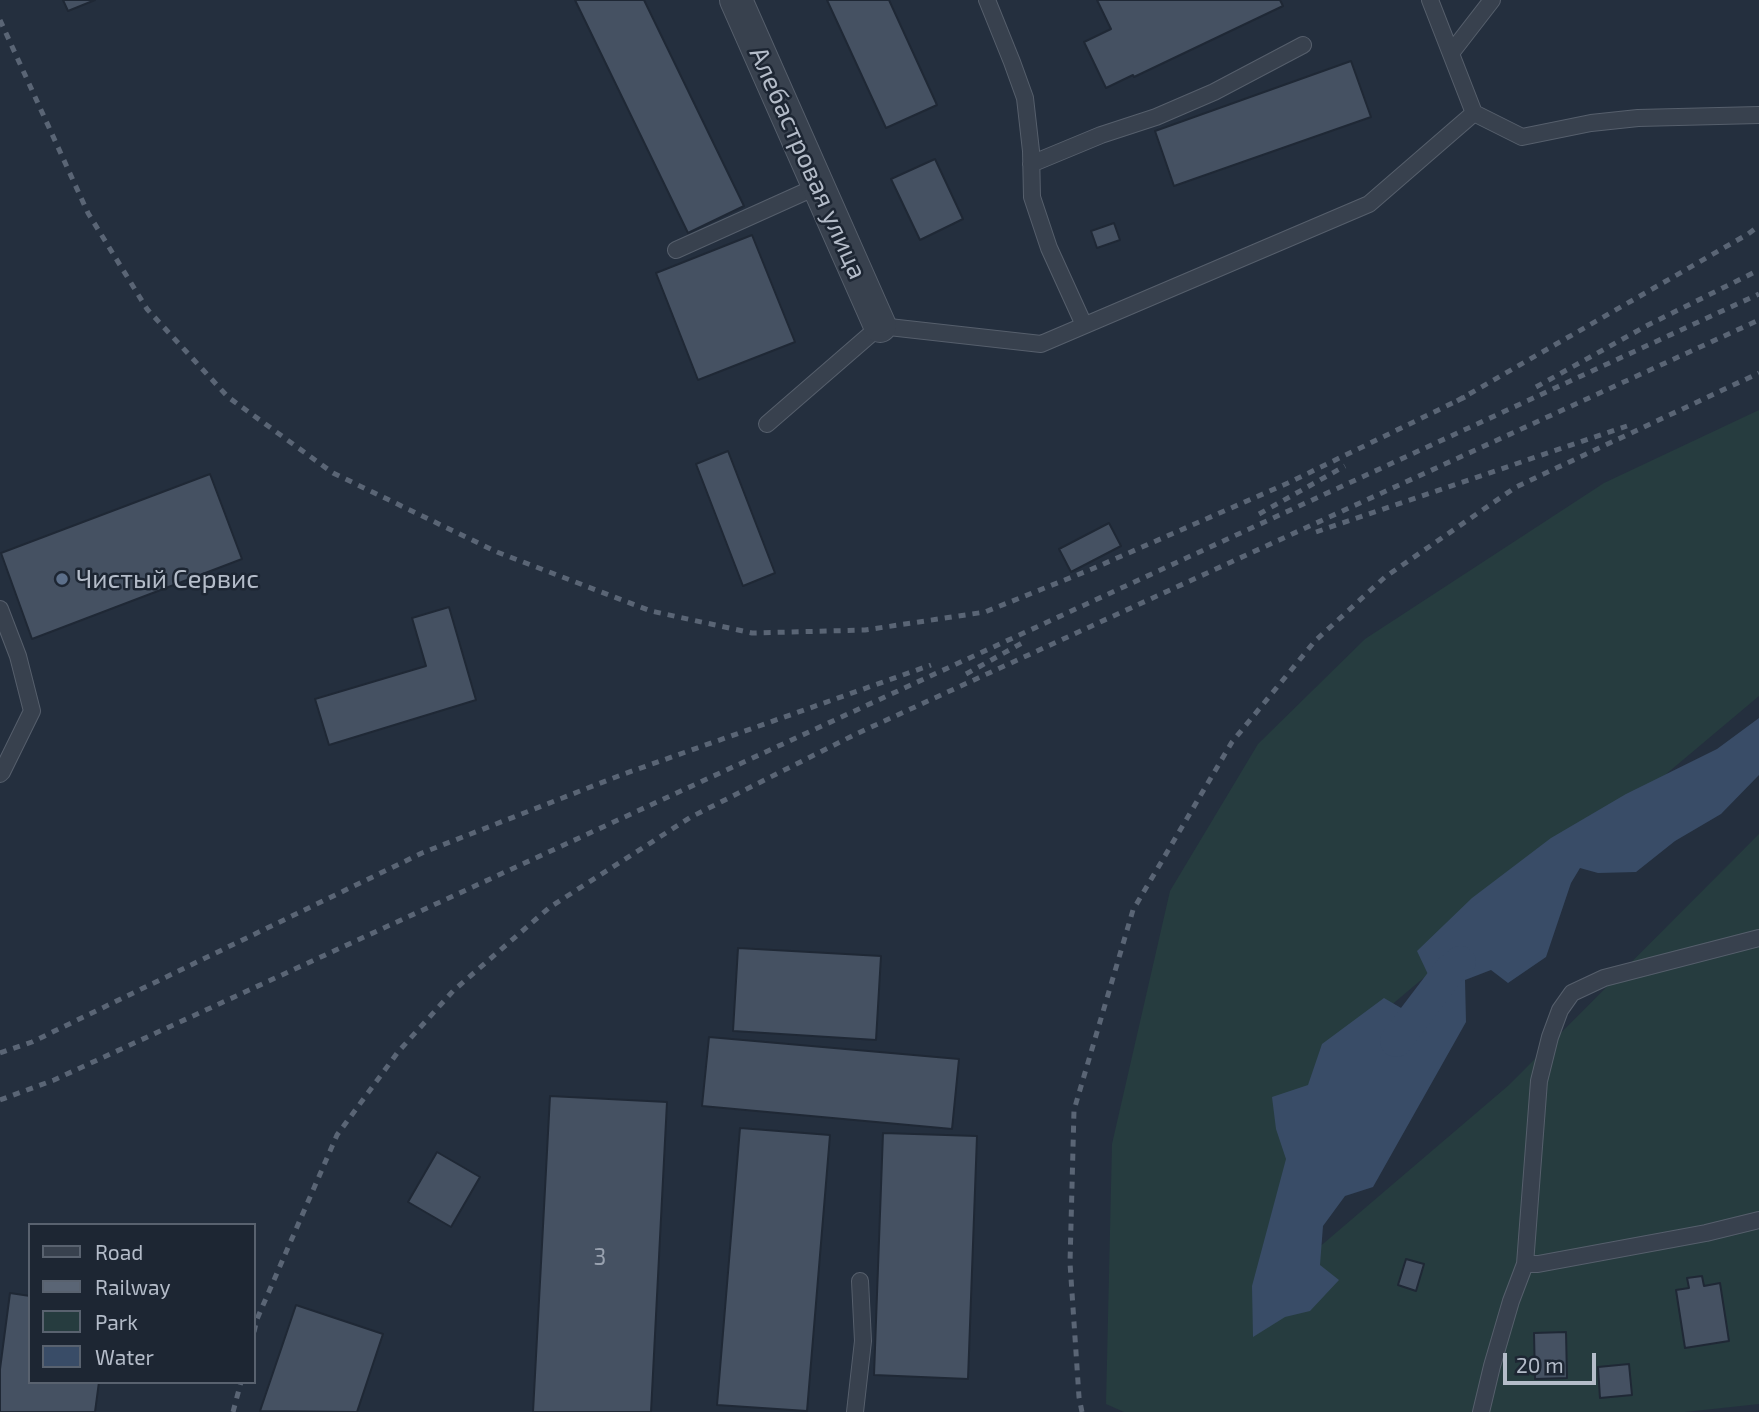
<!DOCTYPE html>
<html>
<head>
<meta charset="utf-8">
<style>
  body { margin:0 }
  #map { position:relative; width:1759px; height:1412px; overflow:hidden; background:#242f3e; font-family:"Exo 2",sans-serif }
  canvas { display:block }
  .legend { position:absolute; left:28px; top:1223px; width:228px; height:161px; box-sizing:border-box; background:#1d2633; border:2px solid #59626f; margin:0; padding:9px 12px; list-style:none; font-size:21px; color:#b4bcc9 }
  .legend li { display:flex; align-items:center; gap:14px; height:35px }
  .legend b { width:35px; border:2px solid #59626f }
  .scale { position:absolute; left:1503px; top:1353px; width:93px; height:32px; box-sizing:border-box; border:4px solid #b4bcc9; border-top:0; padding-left:9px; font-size:21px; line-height:24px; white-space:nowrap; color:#b4bcc9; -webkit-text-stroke:5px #1d2633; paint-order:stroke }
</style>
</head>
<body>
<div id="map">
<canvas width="1759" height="1412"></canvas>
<ul class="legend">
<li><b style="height:9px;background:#38414e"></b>Road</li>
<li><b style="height:9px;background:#5a6575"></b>Railway</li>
<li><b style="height:19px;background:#263c3f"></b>Park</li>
<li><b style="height:19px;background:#394c67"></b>Water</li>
</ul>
<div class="scale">20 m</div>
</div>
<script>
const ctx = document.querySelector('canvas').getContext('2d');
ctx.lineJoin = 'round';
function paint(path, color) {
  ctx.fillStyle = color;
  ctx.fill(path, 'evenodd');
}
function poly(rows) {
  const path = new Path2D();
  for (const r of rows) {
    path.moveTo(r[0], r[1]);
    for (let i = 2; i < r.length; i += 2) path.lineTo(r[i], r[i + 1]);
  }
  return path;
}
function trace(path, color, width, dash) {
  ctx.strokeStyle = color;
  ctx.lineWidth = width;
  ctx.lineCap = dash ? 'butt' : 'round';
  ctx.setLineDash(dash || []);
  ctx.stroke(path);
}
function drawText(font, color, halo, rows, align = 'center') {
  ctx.font = font + ' "Exo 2",sans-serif';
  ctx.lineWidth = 5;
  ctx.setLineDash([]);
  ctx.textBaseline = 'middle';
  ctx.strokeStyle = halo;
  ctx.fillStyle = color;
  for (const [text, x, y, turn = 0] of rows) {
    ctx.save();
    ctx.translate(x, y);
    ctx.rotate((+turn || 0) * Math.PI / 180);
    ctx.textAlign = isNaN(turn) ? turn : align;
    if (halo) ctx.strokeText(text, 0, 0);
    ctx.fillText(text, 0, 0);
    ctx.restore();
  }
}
paint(poly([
  [1759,410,1759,696,1320,1065,1262,1296,1509,1085,1759,834,1759,1404,1685,1412,1124,1412,1106,1404,1112,1144,1170,891,1258,744,1365,639,1604,483]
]), '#263c3f');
paint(poly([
  [1759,718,1759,775,1721,814,1675,841,1636,872,1598,873,1580,868,1571,883,1546,957,1508,983,1491,970,1465,980,1466,1022,1373,1187,1345,1196,1323,1226,1320,1265,1339,1280,1310,1311,1285,1317,1253,1337,1252,1286,1286,1159,1276,1129,1272,1097,1308,1085,1322,1044,1384,998,1408,1012,1429,1005,1434,987,1417,951,1472,898,1551,838,1626,794,1717,749]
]), '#394c67');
trace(poly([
  [1396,1041,1450,970,1460,962]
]), '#394c67', 32);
const building = poly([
  [63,0,95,0,68,11,63,0],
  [575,0,644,0,744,206,688,233,575,0],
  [827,0,889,0,937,105,886,128,827,0],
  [1097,0,1280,0,1283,6,1134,77,1133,75,1106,88,1084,42,1111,29,1097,0],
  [1351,61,1371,117,1174,186,1155,131,1351,61],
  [935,159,963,219,920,240,891,179,935,159],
  [1114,223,1120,240,1097,248,1091,231,1114,223],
  [752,235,795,342,698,380,656,273,752,235],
  [728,451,775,573,743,586,696,464,728,451],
  [210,474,242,559,32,639,1,553,210,474],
  [1109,523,1121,546,1071,572,1059,549,1109,523],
  [449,607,476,700,329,745,315,699,426,666,412,618,449,607],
  [738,948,881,956,876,1040,733,1031,738,948],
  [709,1037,959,1059,952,1129,702,1106,709,1037],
  [550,1096,667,1102,651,1412,533,1412,550,1096],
  [740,1128,830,1135,807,1411,717,1405,740,1128],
  [883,1133,977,1136,968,1379,874,1375,883,1133],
  [437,1152,480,1177,451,1227,408,1202,437,1152],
  [1406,1259,1424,1264,1416,1291,1398,1285,1406,1259],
  [1702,1276,1704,1286,1720,1283,1729,1341,1685,1348,1676,1290,1689,1288,1687,1278,1702,1276],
  [10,1293,30,1296,30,1382,99,1382,95,1412,0,1412,0,1369,10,1293],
  [296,1305,383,1334,357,1412,260,1411,296,1305],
  [1566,1332,1567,1378,1535,1379,1534,1333,1566,1332],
  [1629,1364,1632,1395,1600,1398,1598,1367,1629,1364]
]);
paint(building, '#455162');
trace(building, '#1f2835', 2);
const lane = poly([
  [987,0,1012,62,1025,98,1031,151,1032,197,1049,248,1084,325],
  [1451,53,1492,0],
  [1474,113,1522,137,1591,123,1638,118,1759,115],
  [1031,164,1101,135,1156,117,1214,92,1303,45],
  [676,250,818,186],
  [767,424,880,326,1041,344,1369,204,1474,113,1430,0],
  [0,609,18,656,32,711,2,772,0,774],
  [1525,1264,1538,1264,1706,1233,1759,1220],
  [855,1412,863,1341,860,1281],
  [1481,1412,1492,1366,1511,1301,1525,1264,1539,1081,1550,1037,1560,1010,1572,993,1604,978,1759,938]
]);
const street = poly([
  [736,0,880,326]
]);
trace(lane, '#565f6c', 18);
trace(street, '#565f6c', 34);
trace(lane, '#38414e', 16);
trace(street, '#38414e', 32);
trace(poly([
  [0,20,88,213,147,309,228,397,333,473,497,552,651,611,752,633,865,630,985,612,1092,569,1288,483,1465,397],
  [1536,387,1648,325,1759,270],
  [1457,401,1748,234,1759,226],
  [1259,514,1345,466],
  [1316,532,1627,426],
  [966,674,1022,643],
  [0,1053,32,1042,422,853,621,775,931,665],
  [0,1100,54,1080,1759,294],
  [254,1332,257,1319,337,1135,398,1052,453,991,550,907,691,817,856,734,1759,320],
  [233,1412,241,1382],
  [1082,1412,1079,1397,1070,1263,1074,1110,1133,910,1232,742,1315,641,1385,577,1516,487,1759,373]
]), '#5a6575', 5, [7, 7]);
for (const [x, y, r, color] of [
  [62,579,7,"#5c6f8a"]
]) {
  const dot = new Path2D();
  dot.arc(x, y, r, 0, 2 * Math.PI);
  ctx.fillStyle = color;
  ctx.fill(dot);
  trace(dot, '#1d2633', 2.5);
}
drawText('23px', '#98a1af', null, [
  ["3",600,1257]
]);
drawText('26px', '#b4bcc9', '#1d2633', [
  ["Алебастровая улица",808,163,66]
]);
drawText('26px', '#b4bcc9', '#1d2633', [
  ["Чистый Сервис",76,579]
], 'left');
</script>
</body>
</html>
